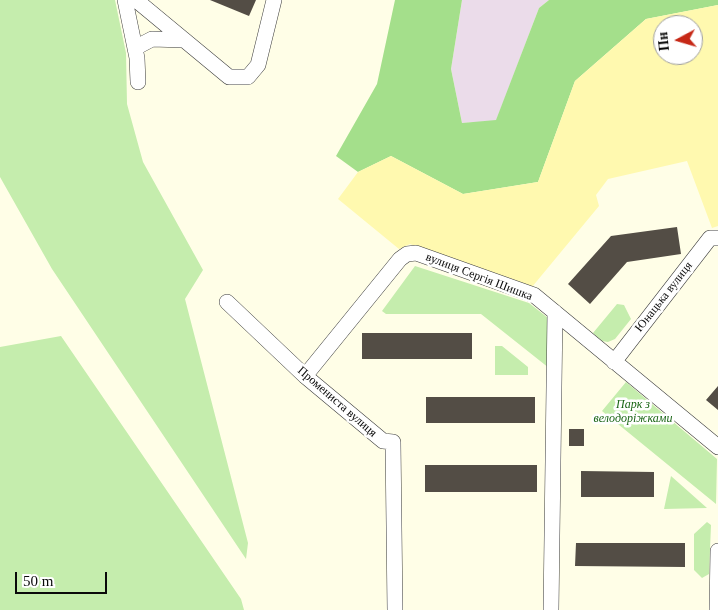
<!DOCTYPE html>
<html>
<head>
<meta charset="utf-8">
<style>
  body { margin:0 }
  #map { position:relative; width:718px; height:610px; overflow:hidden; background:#fffee7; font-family:Georgia,serif }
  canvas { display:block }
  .north { position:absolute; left:653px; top:15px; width:50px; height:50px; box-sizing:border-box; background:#fff; border:1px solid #9d9d9d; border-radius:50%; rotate:264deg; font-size:14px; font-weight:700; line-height:20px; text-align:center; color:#0a0a0a }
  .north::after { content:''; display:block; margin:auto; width:18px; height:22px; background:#c62816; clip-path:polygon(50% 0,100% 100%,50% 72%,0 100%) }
  .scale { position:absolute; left:15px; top:572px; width:92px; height:22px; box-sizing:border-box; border:2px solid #0a0a0a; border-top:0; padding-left:6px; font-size:15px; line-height:18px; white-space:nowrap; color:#0a0a0a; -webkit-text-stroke:4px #fff; paint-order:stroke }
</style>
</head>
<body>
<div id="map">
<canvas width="718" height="610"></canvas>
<div class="north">Пн</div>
<div class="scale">50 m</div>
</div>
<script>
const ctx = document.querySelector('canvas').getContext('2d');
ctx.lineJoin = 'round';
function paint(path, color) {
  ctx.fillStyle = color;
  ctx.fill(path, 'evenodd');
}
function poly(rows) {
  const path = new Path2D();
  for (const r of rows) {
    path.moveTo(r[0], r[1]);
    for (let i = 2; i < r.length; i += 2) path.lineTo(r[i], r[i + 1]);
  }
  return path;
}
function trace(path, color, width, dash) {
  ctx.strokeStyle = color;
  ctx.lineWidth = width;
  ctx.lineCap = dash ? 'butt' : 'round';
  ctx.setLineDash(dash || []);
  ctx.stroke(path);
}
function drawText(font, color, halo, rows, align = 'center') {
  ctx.font = font + ' Georgia,serif';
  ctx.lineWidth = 5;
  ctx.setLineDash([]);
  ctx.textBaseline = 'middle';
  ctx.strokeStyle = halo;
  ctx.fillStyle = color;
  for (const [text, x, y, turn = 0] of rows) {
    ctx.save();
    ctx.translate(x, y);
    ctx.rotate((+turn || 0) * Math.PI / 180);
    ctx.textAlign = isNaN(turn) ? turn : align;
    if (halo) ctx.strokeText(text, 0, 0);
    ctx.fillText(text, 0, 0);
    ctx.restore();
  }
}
paint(poly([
  [462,0,549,0,539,8,496,121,462,123,451,69]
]), '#ebdcea');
paint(poly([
  [0,0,115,0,126,53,127,104,143,162,203,270,185,299,248,543,246,559,52,269,0,177],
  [415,266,529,303,548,318,549,368,481,314,386,314,382,311],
  [617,304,624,305,631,319,615,339,608,342,602,341,593,333],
  [61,336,241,599,244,610,0,610,0,347],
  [495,346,502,346,528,367,528,375,495,375],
  [626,382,717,459,716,504,602,411],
  [671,476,707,508,664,509],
  [707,522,711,525,709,574,702,578,694,570,694,534]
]), '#c5edad');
paint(poly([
  [395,0,462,0,451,69,462,123,496,120,539,8,549,0,718,0,718,5,646,19,575,81,538,182,463,194,391,156,358,172,336,156,377,84]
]), '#a4df8b');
paint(poly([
  [718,5,718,226,712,228,687,161,608,179,596,195,599,206,532,287,410,244,399,249,338,199,358,172,391,156,463,194,538,182,575,81,646,19],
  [663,25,693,25,693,55,663,55]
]), '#fff9af');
paint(poly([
  [210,0,256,0,249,16],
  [677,227,681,254,627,262,590,304,568,284,611,236],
  [362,333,472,333,472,359,362,359],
  [718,386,718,410,706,400],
  [426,397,535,397,535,423,426,423],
  [569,429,584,429,584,446,569,446],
  [425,465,537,465,537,492,425,492],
  [581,471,654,472,654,497,581,497],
  [576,543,685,543,685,567,575,566]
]), '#534d45');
const minor = poly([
  [125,0,137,58,138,82],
  [136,0,229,77,248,77,258,65,274,0],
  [135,48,152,39,184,40],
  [227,302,305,376,383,441,393,442,395,610],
  [614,362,710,238,718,238],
  [305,376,400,259,407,254,416,253,534,295,718,447],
  [551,610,555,312],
  [717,610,718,551]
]);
trace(minor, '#3d3d3d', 16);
trace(minor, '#fff', 15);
drawText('12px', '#0a0a0a', '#fff', [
  ["вулиця Сергія Шишка",479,277,21],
  ["Юнацька вулиця",664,297,-52],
  ["Промениста вулиця",337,402,41]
]);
drawText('italic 12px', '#1a6616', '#fff', [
  ["Парк з",633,405],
  ["велодоріжками",633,419]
]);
</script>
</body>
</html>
